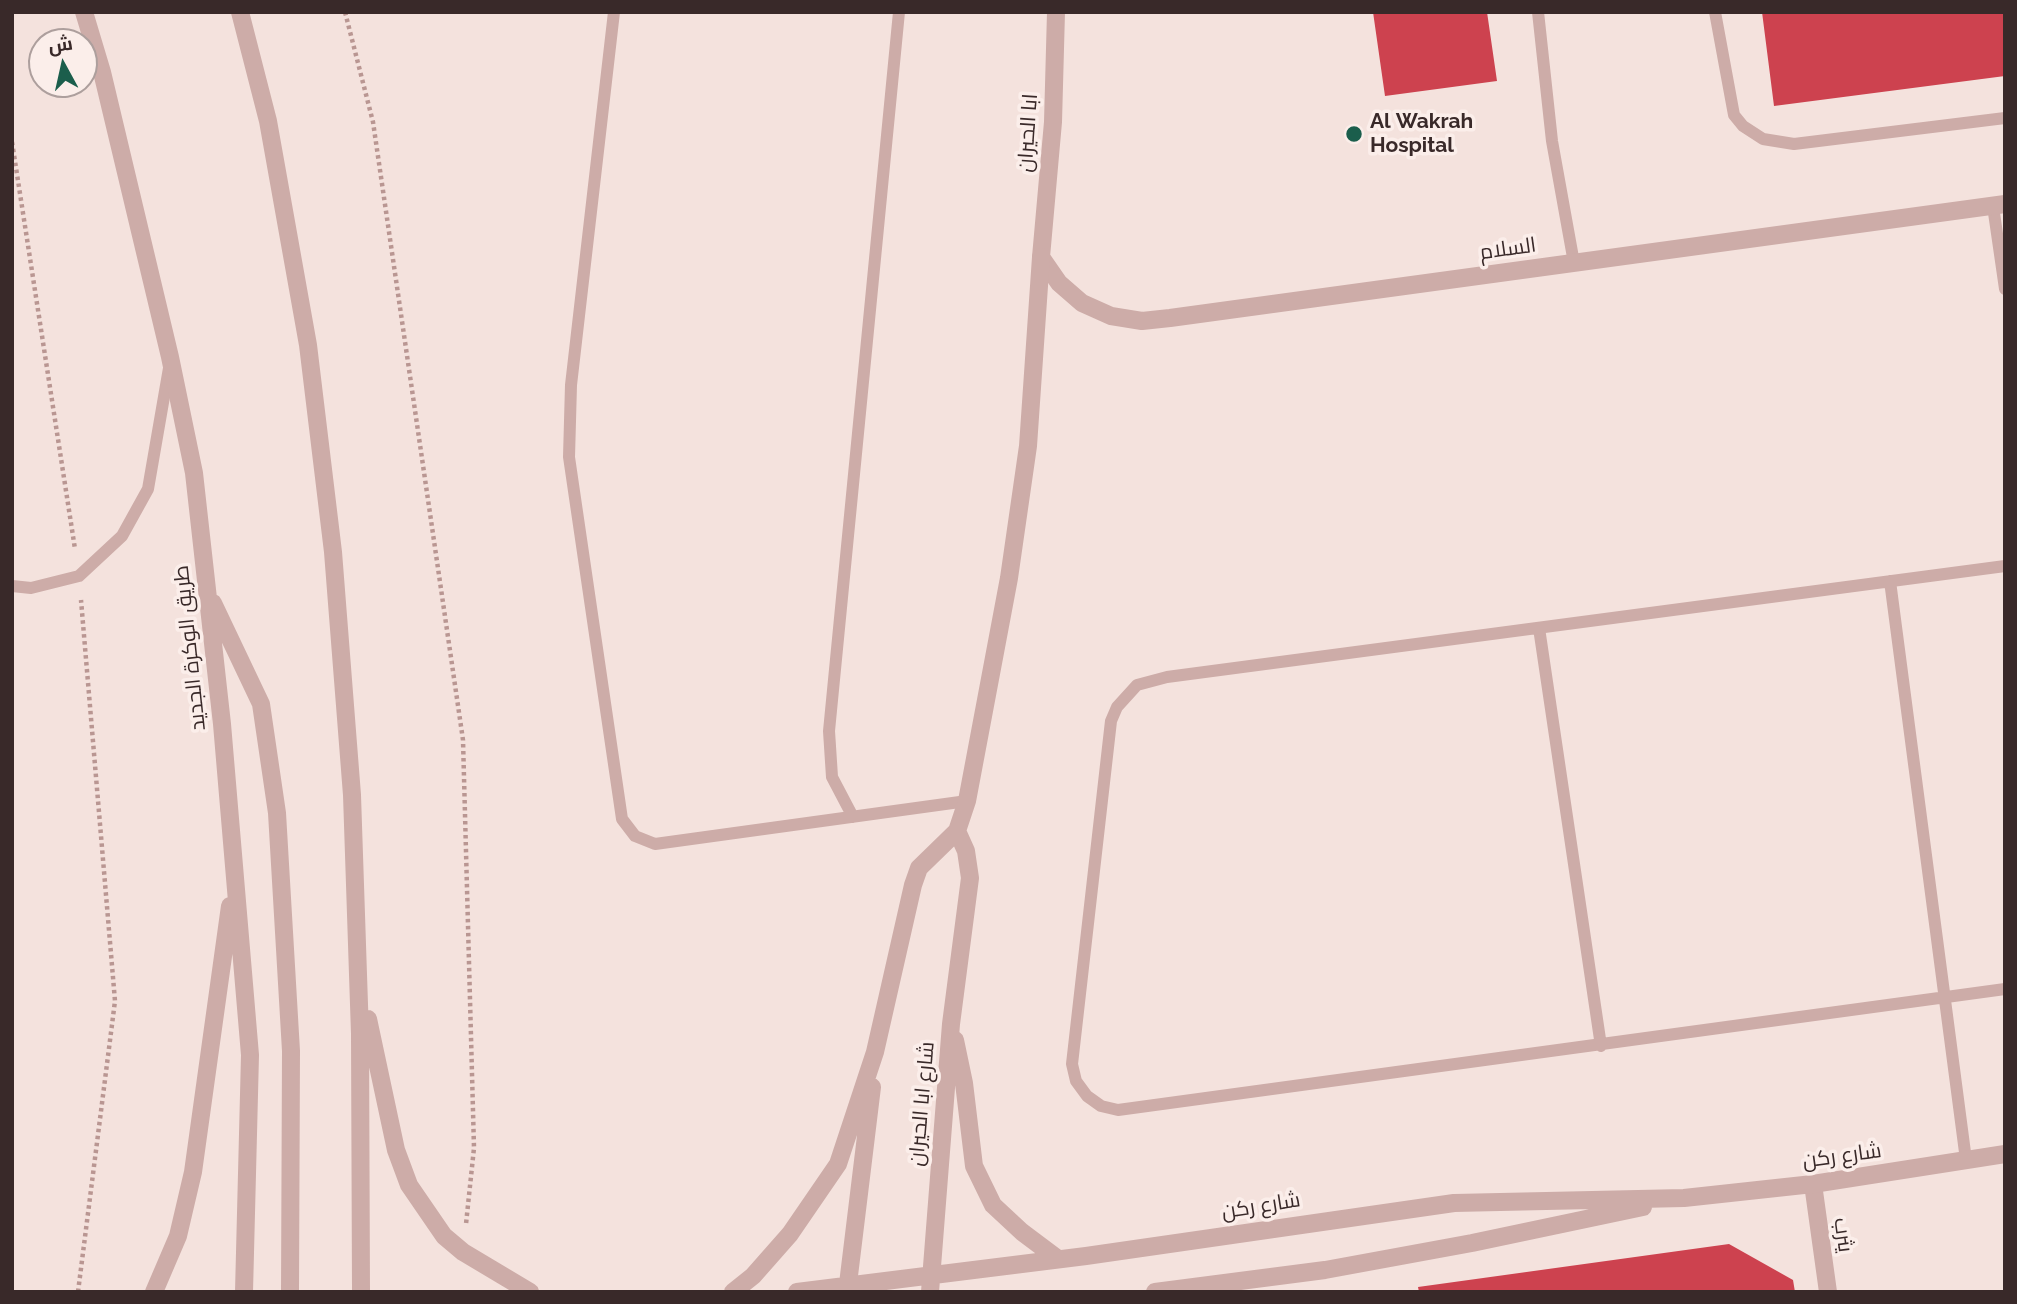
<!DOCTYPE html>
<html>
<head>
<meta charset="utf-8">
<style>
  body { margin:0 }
  #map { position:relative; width:2017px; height:1304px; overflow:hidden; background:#f4e2dd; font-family:Raleway,Cairo,sans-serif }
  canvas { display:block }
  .frame { position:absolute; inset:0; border:14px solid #392929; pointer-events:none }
  .north { position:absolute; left:28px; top:28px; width:70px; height:70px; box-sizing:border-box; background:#fbeeea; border:2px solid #ad9f9d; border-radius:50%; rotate:352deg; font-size:19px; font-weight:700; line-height:28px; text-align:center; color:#392929 }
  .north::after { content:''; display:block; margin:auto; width:24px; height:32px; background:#1b5e4c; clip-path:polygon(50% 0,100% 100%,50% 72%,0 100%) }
</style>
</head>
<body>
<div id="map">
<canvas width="2017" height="1304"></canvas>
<div class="frame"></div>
<div class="north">ش</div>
</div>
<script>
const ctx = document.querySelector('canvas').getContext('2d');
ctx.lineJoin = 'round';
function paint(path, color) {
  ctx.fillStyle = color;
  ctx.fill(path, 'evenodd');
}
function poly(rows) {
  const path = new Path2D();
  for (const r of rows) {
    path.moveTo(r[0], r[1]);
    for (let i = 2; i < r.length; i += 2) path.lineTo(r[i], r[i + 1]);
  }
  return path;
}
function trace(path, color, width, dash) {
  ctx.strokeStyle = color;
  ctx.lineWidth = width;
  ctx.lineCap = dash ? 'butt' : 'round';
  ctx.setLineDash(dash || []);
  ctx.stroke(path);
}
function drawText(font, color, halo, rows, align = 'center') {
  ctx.font = font + ' Raleway,Cairo,sans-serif';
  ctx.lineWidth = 7;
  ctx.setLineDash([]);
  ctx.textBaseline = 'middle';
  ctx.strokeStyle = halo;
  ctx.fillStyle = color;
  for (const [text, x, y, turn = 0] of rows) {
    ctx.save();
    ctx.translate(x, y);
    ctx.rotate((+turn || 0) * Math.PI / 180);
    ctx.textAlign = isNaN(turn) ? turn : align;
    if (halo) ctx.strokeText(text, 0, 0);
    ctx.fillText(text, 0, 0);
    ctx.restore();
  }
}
paint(poly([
  [1373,12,1487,12,1497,81,1385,96],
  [1762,12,2005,12,2005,76,1774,106],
  [1729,1244,1793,1280,1795,1292,1419,1292,1418,1287]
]), '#cd424f');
trace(poly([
  [345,12,373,122,463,740,474,1148,466,1224],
  [12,142,75,549],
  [78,1292,115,1001,81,600]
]), '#b99692', 4.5, [3.5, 3.5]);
trace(poly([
  [614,12,571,385,569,457,622,819,635,836,655,844,967,801],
  [1538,12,1552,141,1574,263],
  [1715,12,1734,115,1743,126,1763,139,1794,144,2005,118],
  [1993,206,2005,289],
  [2005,566,1167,677,1137,685,1117,707,1111,721,1072,1064,1076,1081,1087,1096,1101,1106,1118,1110,2005,989],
  [1890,581,1966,1160],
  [12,586,31,588,79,576,122,536,148,489,169,368],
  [1539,628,1601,1046],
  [853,817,832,777,829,731,899,12]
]), '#cdaca8', 12);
trace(poly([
  [1056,12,1053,122,1041,257,1059,283,1082,303,1111,316,1142,321,1170,318,2005,204],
  [1813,1184,1828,1292]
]), '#cdaca8', 18);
trace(poly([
  [84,12,102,72,170,357,194,473,222,724,250,1055,244,1292],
  [240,12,268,121,308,345,333,552,352,795,360,1034,361,1292],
  [213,603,261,704,277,813,291,1051,290,1292],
  [368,1019,396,1150,409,1185,444,1236,463,1252,530,1292],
  [955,1040,964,1083,974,1166,993,1205,1022,1232,1058,1259],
  [154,1292,178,1236,193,1172,230,906],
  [733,1292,753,1276,790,1234,838,1164,875,1052,913,885,919,868,957,831,967,801,1009,578,1028,446,1041,257],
  [797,1292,1086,1256,1454,1203,1684,1198,1813,1184,2005,1154],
  [847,1292,872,1087],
  [930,1292,951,1024,970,878,966,851,957,831],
  [1155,1292,1325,1270,1472,1243,1643,1207]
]), '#cdaca8', 18);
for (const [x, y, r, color] of [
  [1354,134,9,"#1b5e4c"]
]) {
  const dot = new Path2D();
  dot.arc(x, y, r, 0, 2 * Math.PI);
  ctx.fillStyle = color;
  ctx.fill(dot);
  trace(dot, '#fbeeea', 2.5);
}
drawText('bold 21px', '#392929', '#fbeeea', [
  ["Al Wakrah",1370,122],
  ["Hospital",1370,146]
], 'left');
drawText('21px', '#392929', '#fbeeea', [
  ["ابا الحيران",1028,133,-86],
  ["السلام",1508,249,-8],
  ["طريق الوكرة الجديد",190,648,-96],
  ["شارع ابا الحيران",922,1104,-85],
  ["شارع ركن",1842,1156,-8],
  ["شارع ركن",1261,1206,-9],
  ["يثرب",1843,1235,82]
]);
</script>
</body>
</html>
